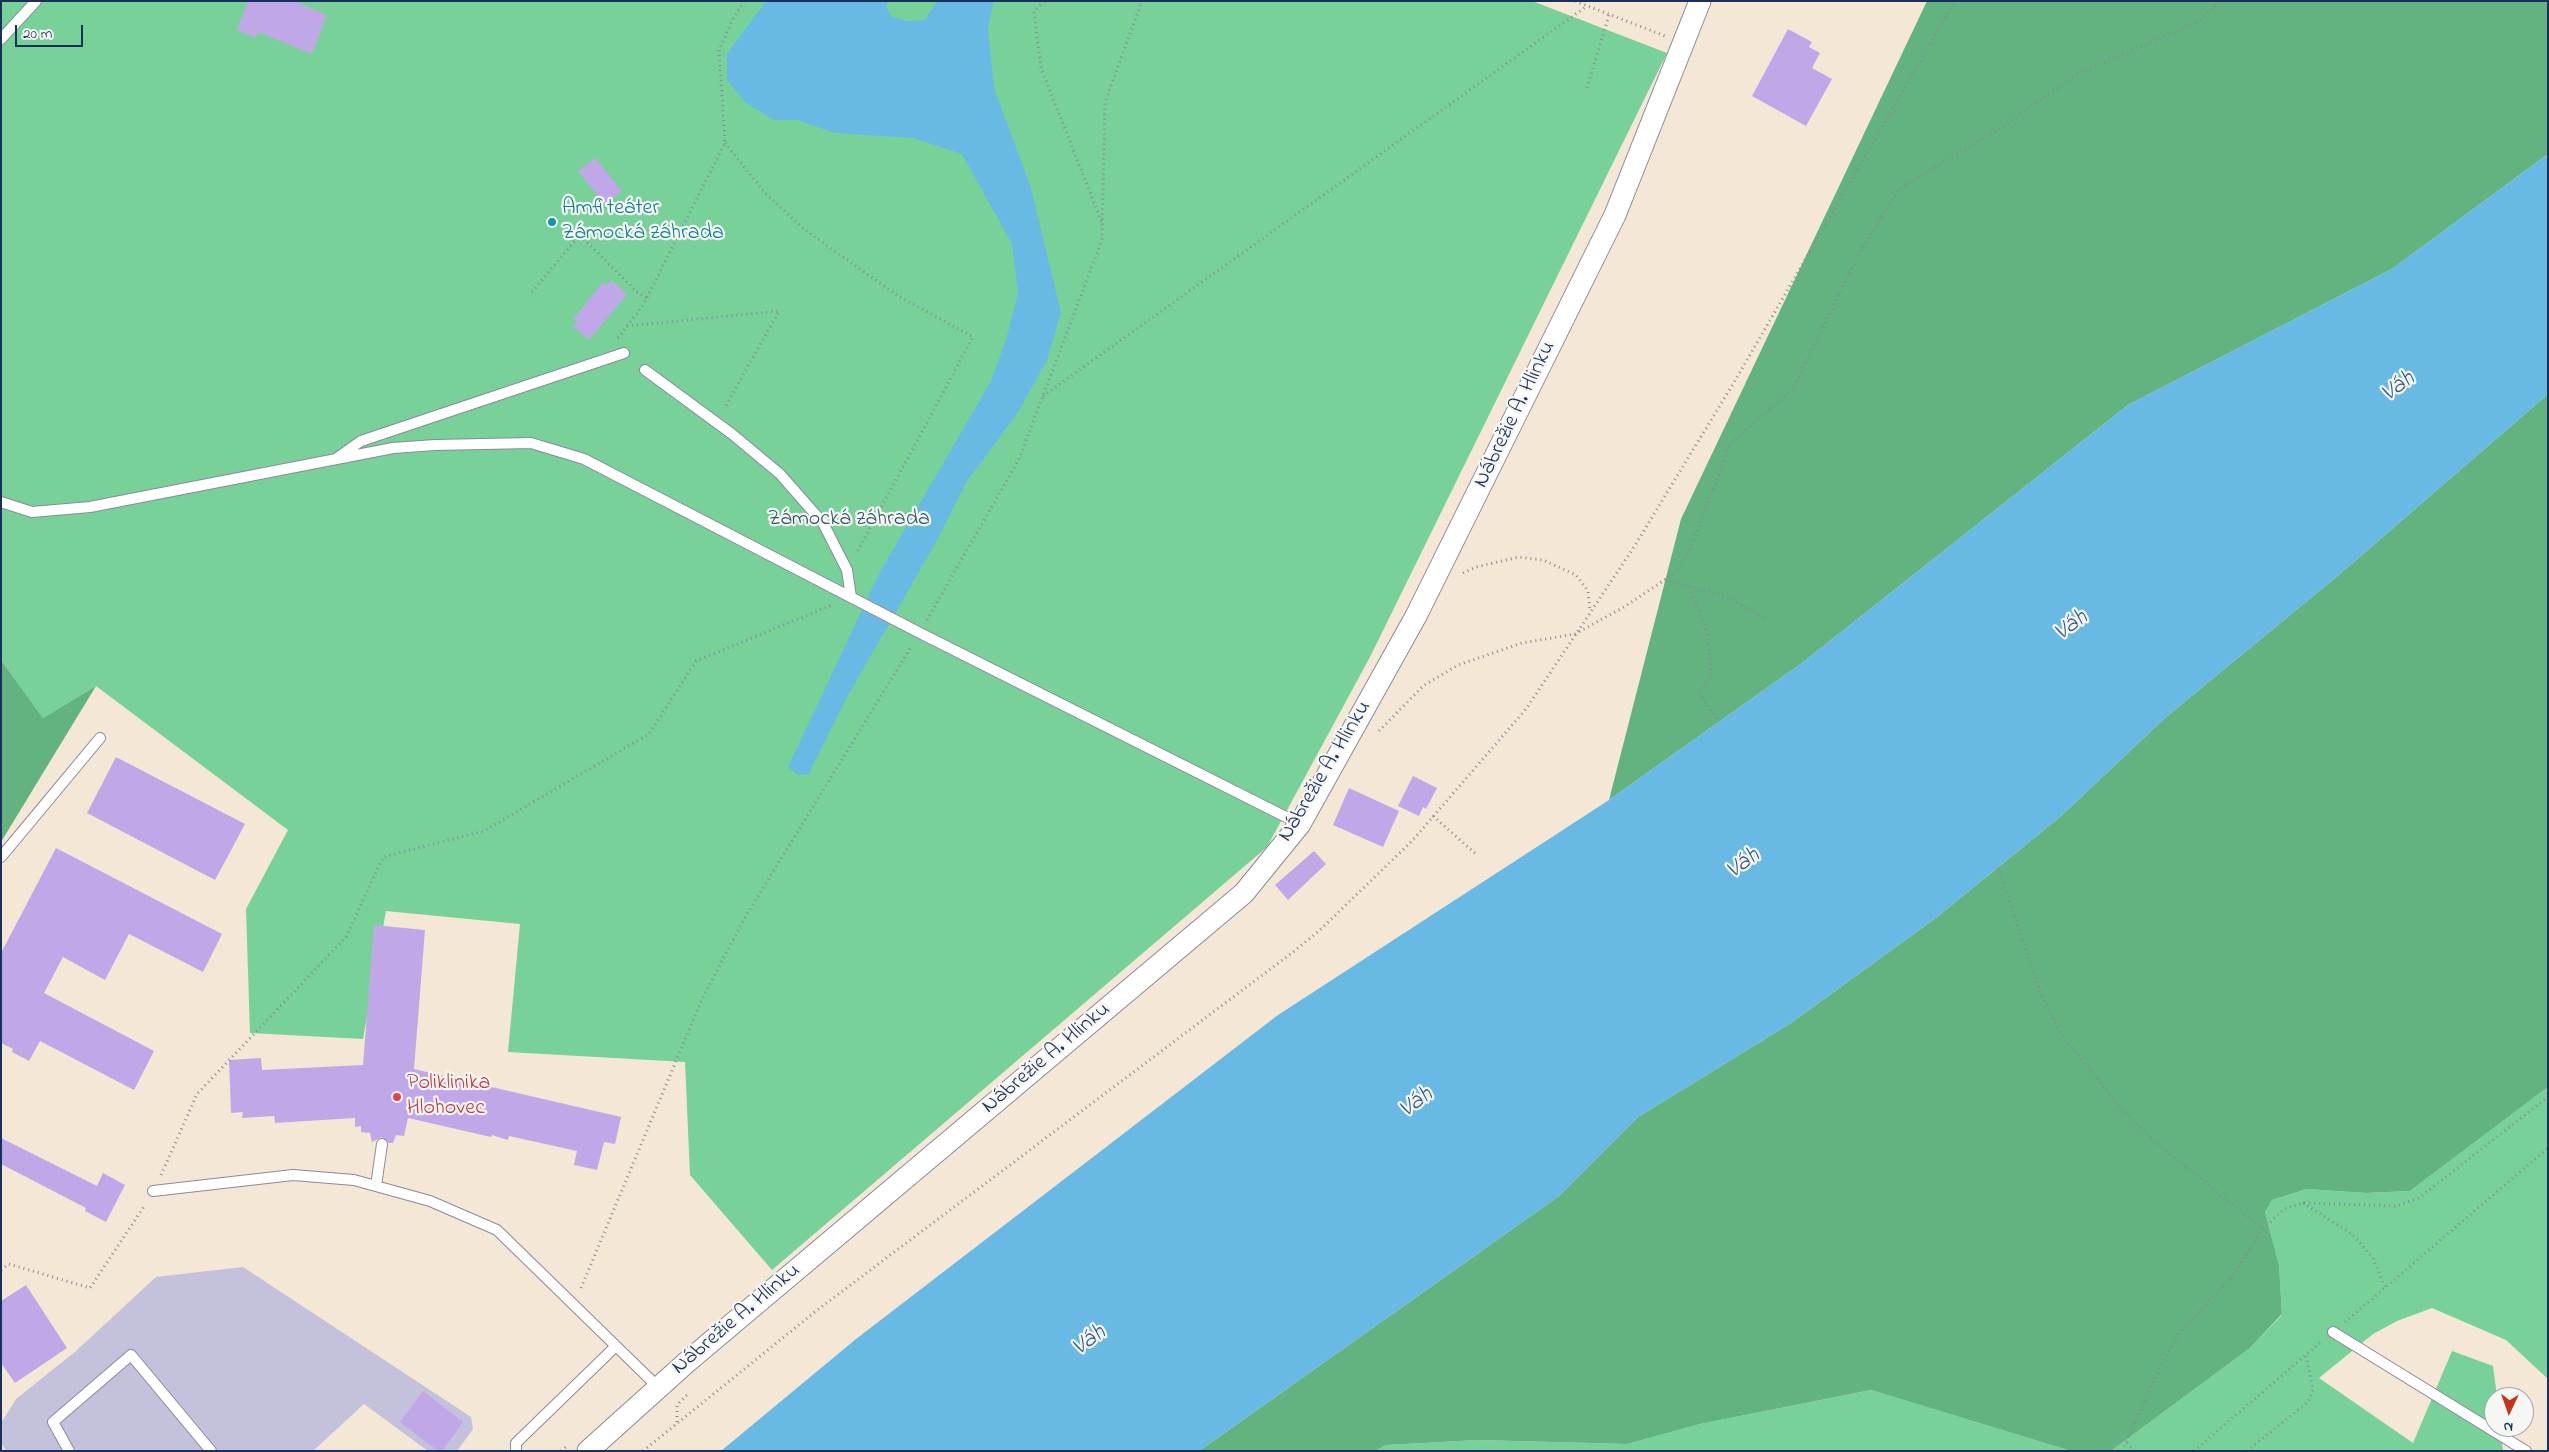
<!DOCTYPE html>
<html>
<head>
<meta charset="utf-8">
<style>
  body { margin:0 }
  #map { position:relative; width:2549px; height:1452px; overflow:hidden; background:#f4e7d5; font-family:"Indie Flower",sans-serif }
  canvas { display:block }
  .frame { position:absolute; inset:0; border:2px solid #1b2f5e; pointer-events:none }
  .north { position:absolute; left:2484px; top:1387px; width:50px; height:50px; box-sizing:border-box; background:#f6f6f2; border:1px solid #9ea6b7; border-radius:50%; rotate:183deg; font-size:14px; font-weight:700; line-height:20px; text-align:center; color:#1b2f5e }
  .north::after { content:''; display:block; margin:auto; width:18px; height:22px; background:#c8321e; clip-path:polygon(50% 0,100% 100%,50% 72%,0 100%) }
  .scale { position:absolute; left:15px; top:25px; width:68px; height:22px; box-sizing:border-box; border:2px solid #1b2f5e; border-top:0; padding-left:6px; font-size:15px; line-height:18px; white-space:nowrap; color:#1b2f5e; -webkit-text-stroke:4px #f6f6f2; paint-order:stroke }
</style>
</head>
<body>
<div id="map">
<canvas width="2549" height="1452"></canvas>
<div class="frame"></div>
<div class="north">N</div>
<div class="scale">20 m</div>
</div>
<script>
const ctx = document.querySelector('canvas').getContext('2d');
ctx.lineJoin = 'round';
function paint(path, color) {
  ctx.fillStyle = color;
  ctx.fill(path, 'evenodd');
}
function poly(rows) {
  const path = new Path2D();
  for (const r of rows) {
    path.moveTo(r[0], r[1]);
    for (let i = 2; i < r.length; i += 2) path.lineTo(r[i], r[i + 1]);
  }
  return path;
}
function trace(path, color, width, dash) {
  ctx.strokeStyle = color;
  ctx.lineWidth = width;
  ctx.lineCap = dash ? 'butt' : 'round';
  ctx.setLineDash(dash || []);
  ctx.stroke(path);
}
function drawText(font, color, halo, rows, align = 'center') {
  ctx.font = font + ' "Indie Flower",sans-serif';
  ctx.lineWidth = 4.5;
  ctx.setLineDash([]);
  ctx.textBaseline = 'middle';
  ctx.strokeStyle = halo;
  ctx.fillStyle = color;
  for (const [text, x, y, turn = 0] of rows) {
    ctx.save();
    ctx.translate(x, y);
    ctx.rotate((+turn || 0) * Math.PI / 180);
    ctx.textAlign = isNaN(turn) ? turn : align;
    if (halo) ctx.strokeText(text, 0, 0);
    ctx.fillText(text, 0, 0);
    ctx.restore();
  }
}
paint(poly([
  [243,1267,471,1417,473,1429,457,1451,428,1451,364,1404,313,1451,6,1451,1,1442,1,1423,16,1399,76,1351,156,1277]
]), '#c3c1db');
paint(poly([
  [1,1,1532,1,1667,53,1370,657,1267,847,772,1270,690,1175,685,1062,508,1052,520,924,386,911,363,1039,250,1033,246,909,288,830,96,686,43,718,1,660],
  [2548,1087,2548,1379,2506,1340,2432,1308,2397,1321,2373,1334,2319,1378,2413,1443,2452,1351,2493,1366,2497,1397,2494,1397,2494,1427,2500,1427,2503,1451,2111,1451,2250,1348,2282,1315,2279,1265,2265,1212,2272,1200,2307,1189,2366,1193,2410,1191],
  [1871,1390,2071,1451,1375,1451,1386,1445,1477,1440,1627,1444,1700,1424]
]), '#78d198');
paint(poly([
  [1927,1,2548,1,2548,154,2392,269,2128,405,1802,663,1609,800,1681,519],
  [2548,394,2548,1087,2410,1191,2366,1193,2307,1189,2272,1200,2265,1212,2279,1265,2282,1314,2250,1348,2111,1451,2071,1451,1871,1390,1700,1424,1627,1444,1477,1440,1386,1445,1375,1451,1199,1451,1559,1196,1638,1117,1791,1023,1937,917,2061,816,2166,717,2341,573],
  [1,660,43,718,96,686,1,842]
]), '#62b380');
paint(poly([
  [766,1,889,1,886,6,891,16,908,21,925,20,937,1,994,1,988,28,994,88,1031,188,1061,313,1047,360,1017,414,967,481,936,542,846,699,808,775,797,774,788,767,880,572,991,381,1007,336,1018,293,1012,244,962,154,913,138,835,133,797,120,774,120,745,102,727,80,727,54],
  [2548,154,2548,394,2341,573,2166,717,2061,816,1937,917,1791,1023,1638,1117,1559,1196,1199,1451,721,1451,856,1339,1278,1015,1609,800,1802,663,2128,405,2392,269]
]), '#68bae4');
paint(poly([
  [248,1,293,1,327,15,312,54,258,32,255,38,237,30],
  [1788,29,1812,42,1809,47,1820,53,1812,68,1832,79,1806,126,1752,96],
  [595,158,622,191,605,205,578,171],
  [611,280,627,294,589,340,573,326,577,321,574,318,603,282,606,286],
  [116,757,245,824,215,880,87,813],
  [1413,776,1437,788,1426,809,1423,807,1419,816,1398,806],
  [1349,788,1399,811,1383,847,1333,825],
  [56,848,222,934,203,972,129,934,105,980,63,957,44,993,154,1051,134,1090,40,1041,29,1061,12,1052,13,1049,1,1043,1,953],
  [1314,851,1326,864,1288,900,1275,885],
  [374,925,425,930,414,1069,621,1117,615,1144,604,1142,597,1170,574,1165,577,1151,509,1136,508,1140,492,1135,491,1137,408,1118,404,1136,396,1135,393,1143,389,1143,382,1137,372,1142,370,1133,361,1132,361,1126,355,1127,355,1118,275,1123,274,1116,242,1118,243,1112,231,1113,229,1060,261,1058,262,1070,363,1065],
  [1,1138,97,1186,103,1173,125,1185,106,1222,85,1211,86,1208,1,1164],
  [26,1285,67,1348,15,1383,1,1363,1,1301],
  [423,1391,463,1422,442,1451,438,1451,400,1422]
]), '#c0a8e8');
const service = poly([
  [1,39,36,1],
  [645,370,732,434,780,474,823,523,847,570,851,597],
  [337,458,361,441,624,353],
  [1,502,32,512,90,507,393,448,435,445,531,443,584,459,920,633,1300,824],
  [1,857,100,738],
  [376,1186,382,1144],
  [153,1191,293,1175,354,1180,430,1201,497,1230,658,1387],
  [2333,1332,2526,1451],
  [69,1451,53,1422,131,1355,211,1451],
  [516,1451,516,1443,616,1346]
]);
const minor = poly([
  [588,1451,687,1362,1244,893,1300,824,1416,616,1615,215,1700,1]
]);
trace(service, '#888b9a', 12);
trace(minor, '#888b9a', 23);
trace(poly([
  [1044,1,1034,12,1041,68,1102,223],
  [1575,1,1665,36],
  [1587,88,1609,15],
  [725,143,765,193,805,230,898,296,973,337,856,554],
  [532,292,580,235,637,292,647,298],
  [627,326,779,311,724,409],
  [618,338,643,305,725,143,719,50,733,19,744,1],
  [1043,396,1587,6],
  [1463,573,1476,567,1519,557,1543,560,1576,575,1588,591,1590,611],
  [1665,580,1725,596,1764,618],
  [1690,587,1707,633,1712,676,1698,692,1719,721],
  [927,620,1019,459,1102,240,1105,102,1142,1],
  [1379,731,1423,686,1458,665,1522,643,1575,634,1624,607,1675,573,1689,552,1731,443,1792,390,1861,250,1899,189,2004,126,2077,74,2198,22,2220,1],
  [1433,816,1477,855],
  [1998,868,2042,997,2060,1032,2121,1109,2154,1141,2263,1229,2284,1209,2303,1203,2396,1206,2419,1198,2548,1097],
  [161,1175,197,1094,346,937,383,857,484,831,649,734,696,661,832,605],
  [2303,1203,2352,1234,2373,1258,2385,1287],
  [1,1270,9,1264,90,1288,145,1205],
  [581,1288,702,999,744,919,911,647],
  [2345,1322,2548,1148],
  [677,1422,677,1405,687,1395,685,1393],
  [2127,1443,2134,1451],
  [561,1451,567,1446],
  [643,1451,816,1311,1293,952,1320,930,1412,841,1526,709,1634,547,1736,379,1955,1],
  [2122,1451,2160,1367,2178,1335,2234,1274,2263,1229],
  [2194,1451,2321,1342],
  [2247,1451,2308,1402,2313,1390,2306,1355]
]), '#888b9a', 3, [1, 4]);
trace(service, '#fff', 10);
trace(minor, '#fff', 21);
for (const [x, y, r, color] of [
  [552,222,5,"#0f9aa8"],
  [397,1097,5,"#e0444e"]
]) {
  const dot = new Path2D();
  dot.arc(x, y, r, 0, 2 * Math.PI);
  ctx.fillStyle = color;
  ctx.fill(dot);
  trace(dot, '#f6f6f2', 2);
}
drawText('22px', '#0d838f', '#f6f6f2', [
  ["Amfiteáter",562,209],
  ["Zámocká záhrada",562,234]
], 'left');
drawText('22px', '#1b2f5e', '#f6f6f2', [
  ["Nábrežie A. Hlinku",1516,415,-64],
  ["Nábrežie A. Hlinku",1326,772,-59],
  ["Nábrežie A. Hlinku",1047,1059,-40],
  ["Nábrežie A. Hlinku",737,1320,-40]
]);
drawText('22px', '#32586c', '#f6f6f2', [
  ["Zámocká záhrada",849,520]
]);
drawText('22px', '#be3a42', '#f6f6f2', [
  ["Poliklinika",407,1084],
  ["Hlohovec",407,1109]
], 'left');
drawText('italic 24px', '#325986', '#f6f6f2', [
  ["Váh",2399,388,-36],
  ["Váh",2072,627,-36],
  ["Váh",1744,865,-36],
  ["Váh",1417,1104,-36],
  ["Váh",1090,1342,-36]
]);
</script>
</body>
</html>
